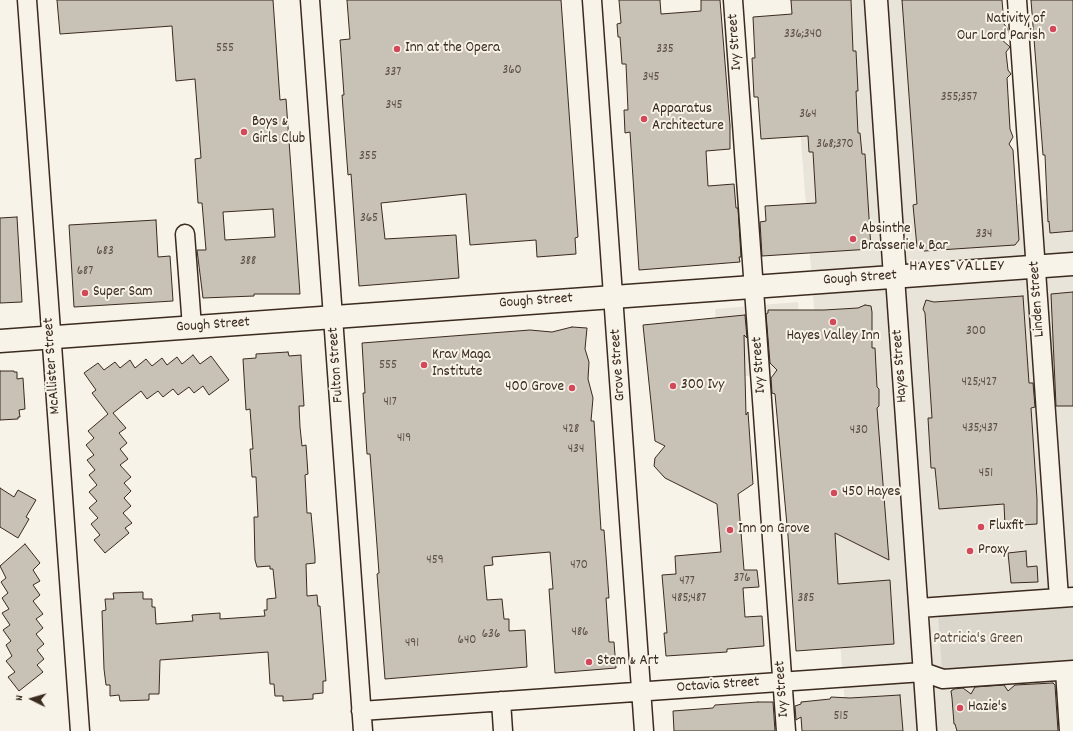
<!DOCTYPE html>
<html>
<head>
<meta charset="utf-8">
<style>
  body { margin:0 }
  #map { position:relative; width:1073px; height:731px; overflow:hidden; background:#f7f3e8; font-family:Dekko,sans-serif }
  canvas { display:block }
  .north { position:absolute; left:12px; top:679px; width:40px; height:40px; -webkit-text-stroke:3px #f7f3e8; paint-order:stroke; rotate:275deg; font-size:11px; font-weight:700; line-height:16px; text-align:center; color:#3b2a1e }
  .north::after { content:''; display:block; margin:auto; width:14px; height:18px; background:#3b2a1e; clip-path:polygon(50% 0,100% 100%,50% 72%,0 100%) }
</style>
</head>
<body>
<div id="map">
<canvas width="1073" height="731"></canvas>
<div class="north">N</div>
</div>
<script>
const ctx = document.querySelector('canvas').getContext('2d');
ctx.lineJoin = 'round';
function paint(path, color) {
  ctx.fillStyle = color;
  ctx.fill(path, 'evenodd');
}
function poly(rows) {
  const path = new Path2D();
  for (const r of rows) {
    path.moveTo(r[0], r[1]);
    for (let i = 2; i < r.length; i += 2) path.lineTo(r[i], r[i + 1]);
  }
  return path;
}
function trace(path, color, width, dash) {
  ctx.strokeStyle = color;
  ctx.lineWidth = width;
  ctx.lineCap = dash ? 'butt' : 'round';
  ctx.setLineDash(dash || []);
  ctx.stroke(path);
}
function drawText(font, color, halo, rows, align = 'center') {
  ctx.font = font + ' Dekko,sans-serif';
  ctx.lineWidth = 4;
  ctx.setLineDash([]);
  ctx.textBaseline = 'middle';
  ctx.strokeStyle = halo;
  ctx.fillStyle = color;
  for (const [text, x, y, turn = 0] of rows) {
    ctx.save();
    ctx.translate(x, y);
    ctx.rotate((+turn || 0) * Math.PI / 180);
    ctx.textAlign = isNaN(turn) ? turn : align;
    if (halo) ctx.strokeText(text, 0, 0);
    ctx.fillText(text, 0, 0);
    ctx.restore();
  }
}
paint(poly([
  [790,0,990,0,993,208,1073,195,1073,721,1018,728,1018,731,847,731],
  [798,302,803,369,721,379,715,309]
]), '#e9e4d9');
paint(poly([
  [1073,605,1073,661,942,670,938,615]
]), '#dbd6cb');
const building = poly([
  [57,0,273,0,280,100,286,99,300,294,254,294,254,296,203,298,197,250,206,250,202,203,198,203,195,159,201,158,195,79,176,81,172,26,60,34,57,0],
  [273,209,275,237,225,240,223,212,273,209],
  [347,0,561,0,578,237,575,238,576,254,537,257,536,240,470,245,466,194,381,203,385,239,456,235,459,278,359,286,351,174,348,175,342,95,344,95,340,40,350,39,347,0],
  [619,0,660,0,661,14,701,11,701,0,720,0,730,125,730,149,706,151,708,186,734,184,736,208,738,208,741,257,739,257,740,262,639,270,630,132,625,133,624,110,628,110,626,64,622,64,620,37,618,37,617,24,621,23,619,0],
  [791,0,851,0,853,51,856,51,858,91,856,91,858,133,860,133,862,154,865,154,871,249,762,256,760,222,766,221,765,206,816,203,813,152,809,152,808,136,761,139,758,97,754,97,752,58,755,58,753,17,792,14,791,0],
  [902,0,1002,0,1004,24,1008,29,1001,39,1010,47,1006,52,1008,70,1011,74,1007,78,1010,129,1013,137,1009,144,1013,150,1019,240,1015,245,924,251,923,249,917,247,913,205,917,204,902,0],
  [1031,0,1073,0,1073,231,1050,233,1049,221,1048,222,1045,155,1043,155,1031,0],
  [17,217,22,302,0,303,0,218,17,217],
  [156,220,158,257,170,256,173,301,74,307,69,225,156,220],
  [1073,292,1073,406,1056,406,1051,294,1073,292],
  [1023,296,1029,383,1033,383,1035,407,1031,408,1037,499,1037,524,1005,526,1004,504,939,509,935,468,931,468,928,418,932,418,925,313,923,309,926,300,934,302,1023,296],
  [865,305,871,306,872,312,872,348,875,348,877,387,879,389,879,406,877,408,889,560,835,533,838,584,890,580,894,644,796,651,788,536,775,394,772,393,771,378,777,370,770,363,766,314,768,313,768,310,824,310,858,308,865,305],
  [745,315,747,338,744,335,746,415,748,412,753,484,738,494,744,570,757,570,759,587,743,588,745,617,762,616,764,646,727,649,727,652,666,656,664,633,667,633,662,575,676,574,675,556,721,552,717,504,665,478,654,466,655,458,665,446,655,441,643,325,745,315],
  [572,327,587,328,585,349,589,362,588,379,593,398,591,421,594,421,601,530,604,530,606,556,609,598,606,598,609,642,614,642,616,668,555,673,549,589,553,589,550,552,492,557,493,565,484,566,487,600,502,599,504,619,509,619,509,631,525,630,527,667,385,679,377,574,379,573,376,532,370,454,367,454,363,393,365,393,362,343,530,330,552,332,572,327],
  [288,352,289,356,301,355,301,359,304,406,299,406,300,427,302,446,306,445,308,474,305,475,307,513,311,513,315,557,315,563,306,564,307,596,317,595,318,606,320,606,326,681,323,681,323,693,313,694,313,699,283,701,283,696,275,696,274,684,270,684,268,652,160,660,159,694,149,694,149,700,120,701,119,695,110,696,110,685,106,685,104,669,102,611,106,610,105,599,114,599,113,593,143,592,143,599,152,599,152,607,155,607,156,624,193,621,192,615,220,613,220,619,265,616,264,610,267,610,267,599,276,598,273,569,270,569,270,566,257,567,255,560,254,517,258,517,256,477,252,477,250,449,253,449,250,409,246,410,243,359,256,358,256,354,288,352],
  [193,355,200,364,211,356,229,380,209,395,203,386,194,393,189,387,178,395,173,389,163,397,158,391,147,399,141,391,113,413,126,428,119,433,127,443,120,449,128,459,120,465,131,477,124,483,131,491,124,498,131,506,123,513,132,523,125,528,129,533,105,553,94,540,100,535,91,524,98,518,89,508,97,501,89,492,97,485,89,475,95,470,87,460,94,455,86,445,94,438,88,431,108,414,92,393,96,390,84,373,98,363,104,370,115,362,120,368,130,360,135,368,146,359,152,366,162,358,167,365,177,357,182,364,193,355],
  [0,371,14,371,14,372,17,372,17,379,23,378,25,409,19,410,20,417,18,417,18,419,0,420,0,371],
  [0,488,14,497,18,490,36,500,26,517,29,519,18,538,0,527,0,488],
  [25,544,40,563,33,570,40,581,33,585,40,595,33,601,43,614,36,619,43,628,36,634,44,644,37,650,44,659,37,665,43,672,19,691,8,677,15,672,6,661,12,656,6,645,11,641,3,630,10,625,2,613,9,609,2,598,8,593,1,582,6,578,0,566,25,544],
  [1026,551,1027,567,1037,566,1038,582,1011,583,1008,553,1026,551],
  [1053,683,1055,685,1058,731,957,731,955,724,954,724,952,698,951,691,954,689,963,688,971,694,975,687,1004,685,1008,691,1015,685,1053,683],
  [900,695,903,731,802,731,801,717,796,720,795,706,801,704,801,702,830,699,831,697,850,698,900,695],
  [758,702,773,702,775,731,674,731,673,711,713,708,715,705,758,702]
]);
paint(building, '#c8c1b6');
trace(building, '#3b2a1e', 1);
const minor = poly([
  [27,0,80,731],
  [310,0,363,731],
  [592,0,644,731],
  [733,0,786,731],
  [1017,0,1059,598],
  [185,234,192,327],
  [895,277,927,731],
  [919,608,1073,597],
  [1065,671,1069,731],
  [501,701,503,731],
  [361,711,923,672,943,679,1073,670]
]);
const major = poly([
  [876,0,895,277],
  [0,341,1073,264]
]);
trace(minor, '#3b2a1e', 21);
trace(major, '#3b2a1e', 25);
trace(minor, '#f7f3e8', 18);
trace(major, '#f7f3e8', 22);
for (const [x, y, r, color] of [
  [1053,29,4,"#d1495b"],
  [397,49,4,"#d1495b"],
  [644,119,4,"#d1495b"],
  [244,132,4,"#d1495b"],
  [853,239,4,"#d1495b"],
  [85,293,4,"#d1495b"],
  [833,322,4,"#d1495b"],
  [424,365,4,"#d1495b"],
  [673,386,4,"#d1495b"],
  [572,388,4,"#d1495b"],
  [834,493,4,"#d1495b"],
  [981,527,4,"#d1495b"],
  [730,530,4,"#d1495b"],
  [970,551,4,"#d1495b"],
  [589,662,4,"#d1495b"],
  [960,708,4,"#d1495b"]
]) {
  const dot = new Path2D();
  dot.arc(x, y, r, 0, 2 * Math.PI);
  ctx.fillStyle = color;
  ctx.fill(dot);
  trace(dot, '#f7f3e8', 1.5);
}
drawText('13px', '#5e5044', null, [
  ["336;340",803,35],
  ["555",225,49],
  ["335",665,50],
  ["360",512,71],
  ["337",393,73],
  ["345",651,78],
  ["355;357",959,98],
  ["345",394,106],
  ["364",808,115],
  ["368;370",835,145],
  ["355",368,157],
  ["365",369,219],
  ["334",984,235],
  ["683",105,252],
  ["388",248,262],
  ["687",85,272],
  ["300",976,332],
  ["555",388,366],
  ["425;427",979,383],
  ["417",390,403],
  ["435;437",980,429],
  ["428",571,430],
  ["430",859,431],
  ["419",404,439],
  ["434",576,450],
  ["451",986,474],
  ["459",435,561],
  ["470",579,566],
  ["376",742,579],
  ["477",687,582],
  ["485;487",689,599],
  ["385",806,599],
  ["486",580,633],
  ["636",491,635],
  ["640",467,641],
  ["491",412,644],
  ["515",841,717]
]);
drawText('15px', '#3b2a1e', '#f7f3e8', [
  ["Nativity of",1045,20,"right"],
  ["Our Lord Parish",1045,37,"right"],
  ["Inn at the Opera",405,49],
  ["Apparatus",652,110],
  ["Architecture",652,127],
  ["Boys &",252,123],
  ["Girls Club",252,140],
  ["Absinthe",861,230],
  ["Brasserie & Bar",861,247],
  ["Super Sam",93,293],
  ["Hayes Valley Inn",833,337,"center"],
  ["Krav Maga",432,356],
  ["Institute",432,373],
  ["300 Ivy",681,386],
  ["400 Grove",564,388,"right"],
  ["450 Hayes",842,493],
  ["Fluxfit",989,527],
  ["Inn on Grove",738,530],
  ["Proxy",978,551],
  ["Stem & Art",597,662],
  ["Hazie's",968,708]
], 'left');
drawText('15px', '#3b2a1e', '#f7f3e8', [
  ["Ivy Street",736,42,-94],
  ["Gough Street",860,279,-4],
  ["Linden Street",1038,299,-94],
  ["Gough Street",536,302,-4],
  ["Gough Street",213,326,-4],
  ["Fulton Street",337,365,-94],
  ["Grove Street",619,365,-94],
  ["Ivy Street",760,365,-94],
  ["McAllister Street",53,366,-94],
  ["Hayes Street",901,366,-94],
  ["Octavia Street",718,686,-4],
  ["Ivy Street",783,689,-94]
]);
drawText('15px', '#5b4c41', '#f7f3e8', [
  ["Patricia's Green",978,640]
]);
ctx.letterSpacing = '1px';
drawText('16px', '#3b2a1e', '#f7f3e8', [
  ["HAYES VALLEY",957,268]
]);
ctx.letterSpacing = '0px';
</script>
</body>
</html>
